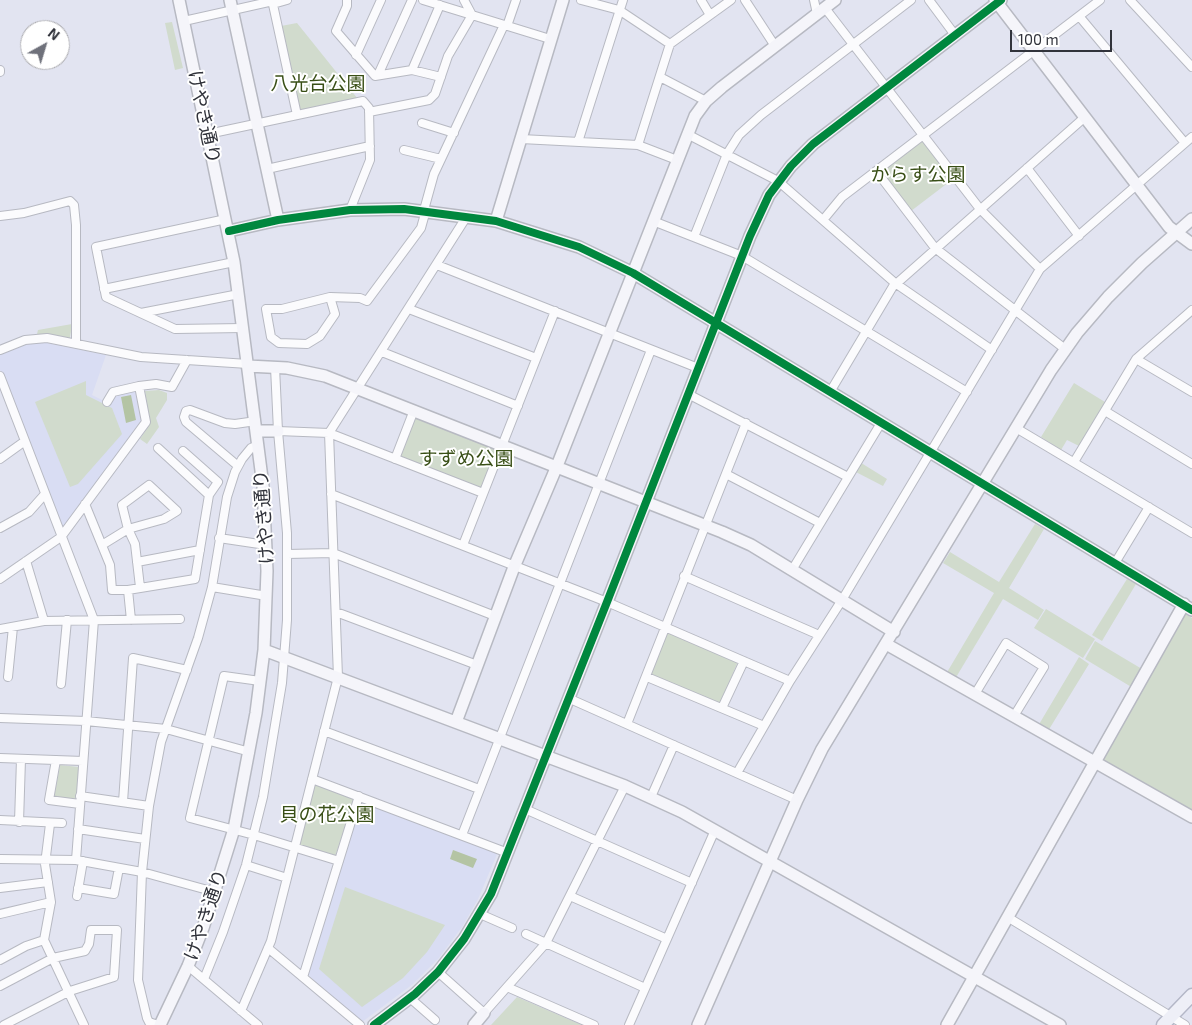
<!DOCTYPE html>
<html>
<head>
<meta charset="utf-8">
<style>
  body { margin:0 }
  #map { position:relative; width:1192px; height:1025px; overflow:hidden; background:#e2e4f1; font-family:"Exo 2",sans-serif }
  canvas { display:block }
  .north { position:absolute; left:20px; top:20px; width:50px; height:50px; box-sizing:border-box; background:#fff; border:1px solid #adadb1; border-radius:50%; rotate:39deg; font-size:14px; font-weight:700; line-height:20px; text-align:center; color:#31333b }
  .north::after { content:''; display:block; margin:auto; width:18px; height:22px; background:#6f717b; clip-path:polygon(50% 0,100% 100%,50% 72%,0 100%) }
  .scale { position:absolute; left:1010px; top:30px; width:102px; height:22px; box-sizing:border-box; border:2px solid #31333b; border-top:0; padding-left:6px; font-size:15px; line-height:18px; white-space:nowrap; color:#31333b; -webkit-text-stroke:4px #fff; paint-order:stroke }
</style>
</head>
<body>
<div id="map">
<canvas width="1192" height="1025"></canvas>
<div class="north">N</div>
<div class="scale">100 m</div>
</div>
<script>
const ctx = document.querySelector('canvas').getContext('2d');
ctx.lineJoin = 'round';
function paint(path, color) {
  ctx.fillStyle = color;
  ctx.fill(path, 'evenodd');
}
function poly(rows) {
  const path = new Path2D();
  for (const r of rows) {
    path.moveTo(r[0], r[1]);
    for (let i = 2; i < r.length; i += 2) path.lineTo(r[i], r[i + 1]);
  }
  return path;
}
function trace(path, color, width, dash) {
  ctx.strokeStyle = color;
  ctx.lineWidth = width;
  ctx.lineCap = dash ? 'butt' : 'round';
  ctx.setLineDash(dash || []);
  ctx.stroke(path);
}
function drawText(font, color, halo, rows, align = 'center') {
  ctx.font = font + ' "Exo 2","Noto Sans JP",sans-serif';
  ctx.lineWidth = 4;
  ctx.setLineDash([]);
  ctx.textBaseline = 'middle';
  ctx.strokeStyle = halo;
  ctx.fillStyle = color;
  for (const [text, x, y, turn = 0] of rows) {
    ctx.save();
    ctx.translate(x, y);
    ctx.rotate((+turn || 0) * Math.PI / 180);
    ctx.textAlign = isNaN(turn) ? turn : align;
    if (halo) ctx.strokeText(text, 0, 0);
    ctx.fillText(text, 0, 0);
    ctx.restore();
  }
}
paint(poly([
  [42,342,106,355,92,395,108,403,114,394,134,389,143,422,64,527,61,528,0,370,0,353,31,343],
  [362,800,498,852,478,899,462,927,438,959,413,984,362,1022,307,974,359,802]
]), '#d9ddf3');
paint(poly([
  [172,22,183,68,175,70,165,23],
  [297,23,358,99,302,110,300,109,281,26],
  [922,139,953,179,911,211,882,171],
  [72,324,70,338,37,334,38,330],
  [86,381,86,395,112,408,122,434,78,484,70,487,35,402],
  [1074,383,1105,402,1079,446,1067,440,1061,450,1041,437],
  [159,390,167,393,167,400,156,418,159,427,147,444,140,439,150,424,145,391],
  [415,415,497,448,482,488,479,489,400,458,399,455],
  [858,461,887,479,883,486,852,470],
  [1035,524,1044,529,1009,588,1044,610,1038,620,1003,599,955,679,946,674,994,593,943,563,950,552,999,582],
  [1127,579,1136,584,1102,641,1092,635],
  [1046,609,1095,639,1083,658,1034,628],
  [1180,611,1192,618,1192,817,1095,762],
  [666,628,739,659,720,704,649,673],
  [1095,641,1142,669,1133,688,1085,659],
  [1079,657,1089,664,1048,731,1038,726],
  [60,765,79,767,78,799,54,797],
  [316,784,353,796,354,799,335,857,298,844,313,785],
  [345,887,445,925,427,952,403,978,362,1007,319,969],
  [517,997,582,1025,491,1025]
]), '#d1dbcd');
paint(poly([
  [131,395,136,420,126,423,121,397],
  [453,850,477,859,473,868,450,859]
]), '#b4c4a4');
const street = poly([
  [272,0,297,115],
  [347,0,347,6,336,31,375,76,412,70,441,77],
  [423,0,550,39],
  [581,0,619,10,670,44,638,145],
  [701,0,710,15],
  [745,0,775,46],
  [814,0,817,14],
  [929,0,955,35],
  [1130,0,1192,67],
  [273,4,287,0],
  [825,8,980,209,1040,269],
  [1079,16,1185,143],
  [184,21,273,1],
  [507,26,516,0],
  [670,44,731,0],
  [356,55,381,0],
  [0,70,0,72],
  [412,70,440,5],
  [378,75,412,0],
  [660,77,706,101],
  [369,112,429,100,435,94,448,56,472,15,464,0],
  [422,123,454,133],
  [208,134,363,101,369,108,370,160,350,210],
  [687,134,778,181,895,283,992,350],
  [521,139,638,145,677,160],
  [578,142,623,0],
  [404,150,441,159],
  [1027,168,1079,236],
  [267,169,370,146],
  [877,172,935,248,1065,349],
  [424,210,434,174,504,25],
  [0,216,24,213,70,201,74,205,76,225,76,344],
  [226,219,96,247,106,297,175,329,243,328],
  [823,220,842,197,1100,0],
  [653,221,742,256,967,392],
  [694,237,727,154,739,135,761,115,911,0],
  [437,265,698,368],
  [896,284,1085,117],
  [104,289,234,262],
  [330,297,335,314,320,336,307,344,279,343,271,337,266,309,282,309,330,297,360,298,367,301,421,228,426,210],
  [409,309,536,358],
  [141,313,239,294],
  [0,350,25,340,47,338,141,357,248,364],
  [382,352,518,406],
  [1136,359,1192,392],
  [0,376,94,620,76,860],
  [830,392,895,283],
  [688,394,848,477],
  [107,402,113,392,139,386,156,384,172,387,187,360],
  [1105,411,1192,464],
  [1016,428,1192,533],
  [278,431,329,433,483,493],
  [158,448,209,495],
  [0,459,25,441],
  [395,459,414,410],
  [1074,462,1136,359,1192,310],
  [238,466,186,422,184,417,186,411,190,410,225,423,235,424,256,421],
  [726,474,820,523],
  [331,494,607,602,790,681],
  [85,504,110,565,112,590,128,590,131,620],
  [0,528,29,512,45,494],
  [219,538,266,545],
  [102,545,128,529,164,519,177,511,149,485,122,505,128,529,135,544,140,587],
  [463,545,555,311],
  [287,554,333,553,495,616],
  [26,561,44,621],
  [137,562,200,550],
  [1115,563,1149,507],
  [792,570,881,423],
  [684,576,819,635],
  [0,579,61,537,146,422,139,386],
  [212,587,267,596],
  [128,590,195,579,209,495,218,482,183,451],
  [336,612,477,665],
  [0,629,44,621,180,619],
  [8,677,13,627],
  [647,677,764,726],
  [260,681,224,676,190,818,254,835,339,861],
  [61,684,67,620],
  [975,694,1006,643,1044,667,1014,716],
  [568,698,797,800],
  [722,708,744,661],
  [0,718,86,721,166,729,250,752],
  [627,724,746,423],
  [324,731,479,789],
  [0,758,83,761],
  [56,760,49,800,80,804],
  [737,773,790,681,842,600,1040,269,1192,137],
  [312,779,508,853],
  [80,796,149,806],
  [651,797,674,745],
  [123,802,133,658,187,670],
  [525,809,692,883],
  [0,820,62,823],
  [19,822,21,759],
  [50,824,45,864,51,902,44,940,84,1025],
  [78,829,145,839],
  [462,835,651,350],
  [0,859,76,860,142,872,215,892],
  [246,865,287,878],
  [0,888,48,882],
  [78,888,114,894,119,868],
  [77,896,83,861],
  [570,896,667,939],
  [0,914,51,902],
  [480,914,512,928],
  [1009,918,1185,1025],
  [526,934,645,988],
  [268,948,360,1025],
  [0,960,26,946,44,940],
  [188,966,258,1025],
  [438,972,484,1013,507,987,594,1025],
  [303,977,359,796],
  [204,979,223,932,246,865,263,797,282,683,287,620,287,533,278,431,275,367],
  [0,986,53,958,85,951,89,944,91,930,117,930,114,977,70,991,4,1025],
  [507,987,546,943,625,786],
  [410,998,435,1020],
  [241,1011,271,941,338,677,329,433,467,216],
  [158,1025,149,1022,147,1018,138,980,142,872,149,806,161,742,198,638,212,587,227,497,235,472,242,459,251,448,258,445],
  [629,1025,715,830]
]);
const secondary = poly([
  [230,0,278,220],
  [995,0,1169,227,1192,244],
  [496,221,563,0],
  [229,231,278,220,350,210,404,209,496,221,579,247,633,273,1192,610],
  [248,366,287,368,325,376,722,532,751,545,894,632],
  [257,431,278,431],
  [886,644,1192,817],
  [264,650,625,786,682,812,1060,1025],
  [456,722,514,567,557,466,695,116,706,101,722,87,835,0],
  [160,1025,188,966,203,928,234,829,256,713,264,650,267,571,263,486,234,262,179,0],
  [374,1025,415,994,438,972,464,939,491,894,607,602,750,236,769,195,791,166,813,144,1001,0],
  [474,1025,484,1013],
  [698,1025,797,800,822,749,1051,370,1077,333,1108,297,1142,263,1192,219],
  [947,1025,1184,604]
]);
const primary = poly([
  [1163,1025,1192,995]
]);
trace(street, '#b7b9c2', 10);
trace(secondary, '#b7b9c2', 14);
trace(primary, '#b4b7c7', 15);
trace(street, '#fbfbfd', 8);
trace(secondary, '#f5f5fa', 11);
trace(primary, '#eeeff7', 12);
trace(poly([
  [229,231,278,220,350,210,404,209,496,221,579,247,633,273,1192,610],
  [374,1025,415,994,438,972,464,939,491,894,607,602,750,236,769,195,791,166,813,144,1001,0]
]), '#00873e', 8);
drawText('19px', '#394f17', '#fff', [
  ["八光台公園",318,84],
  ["からす公園",918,175],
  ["すずめ公園",466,459],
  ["貝の花公園",327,815]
]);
drawText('19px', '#31333b', '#fff', [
  ["けやき通り",204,117,78],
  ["けやき通り",264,517,-94],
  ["けやき通り",206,915,-71]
]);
</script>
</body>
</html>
